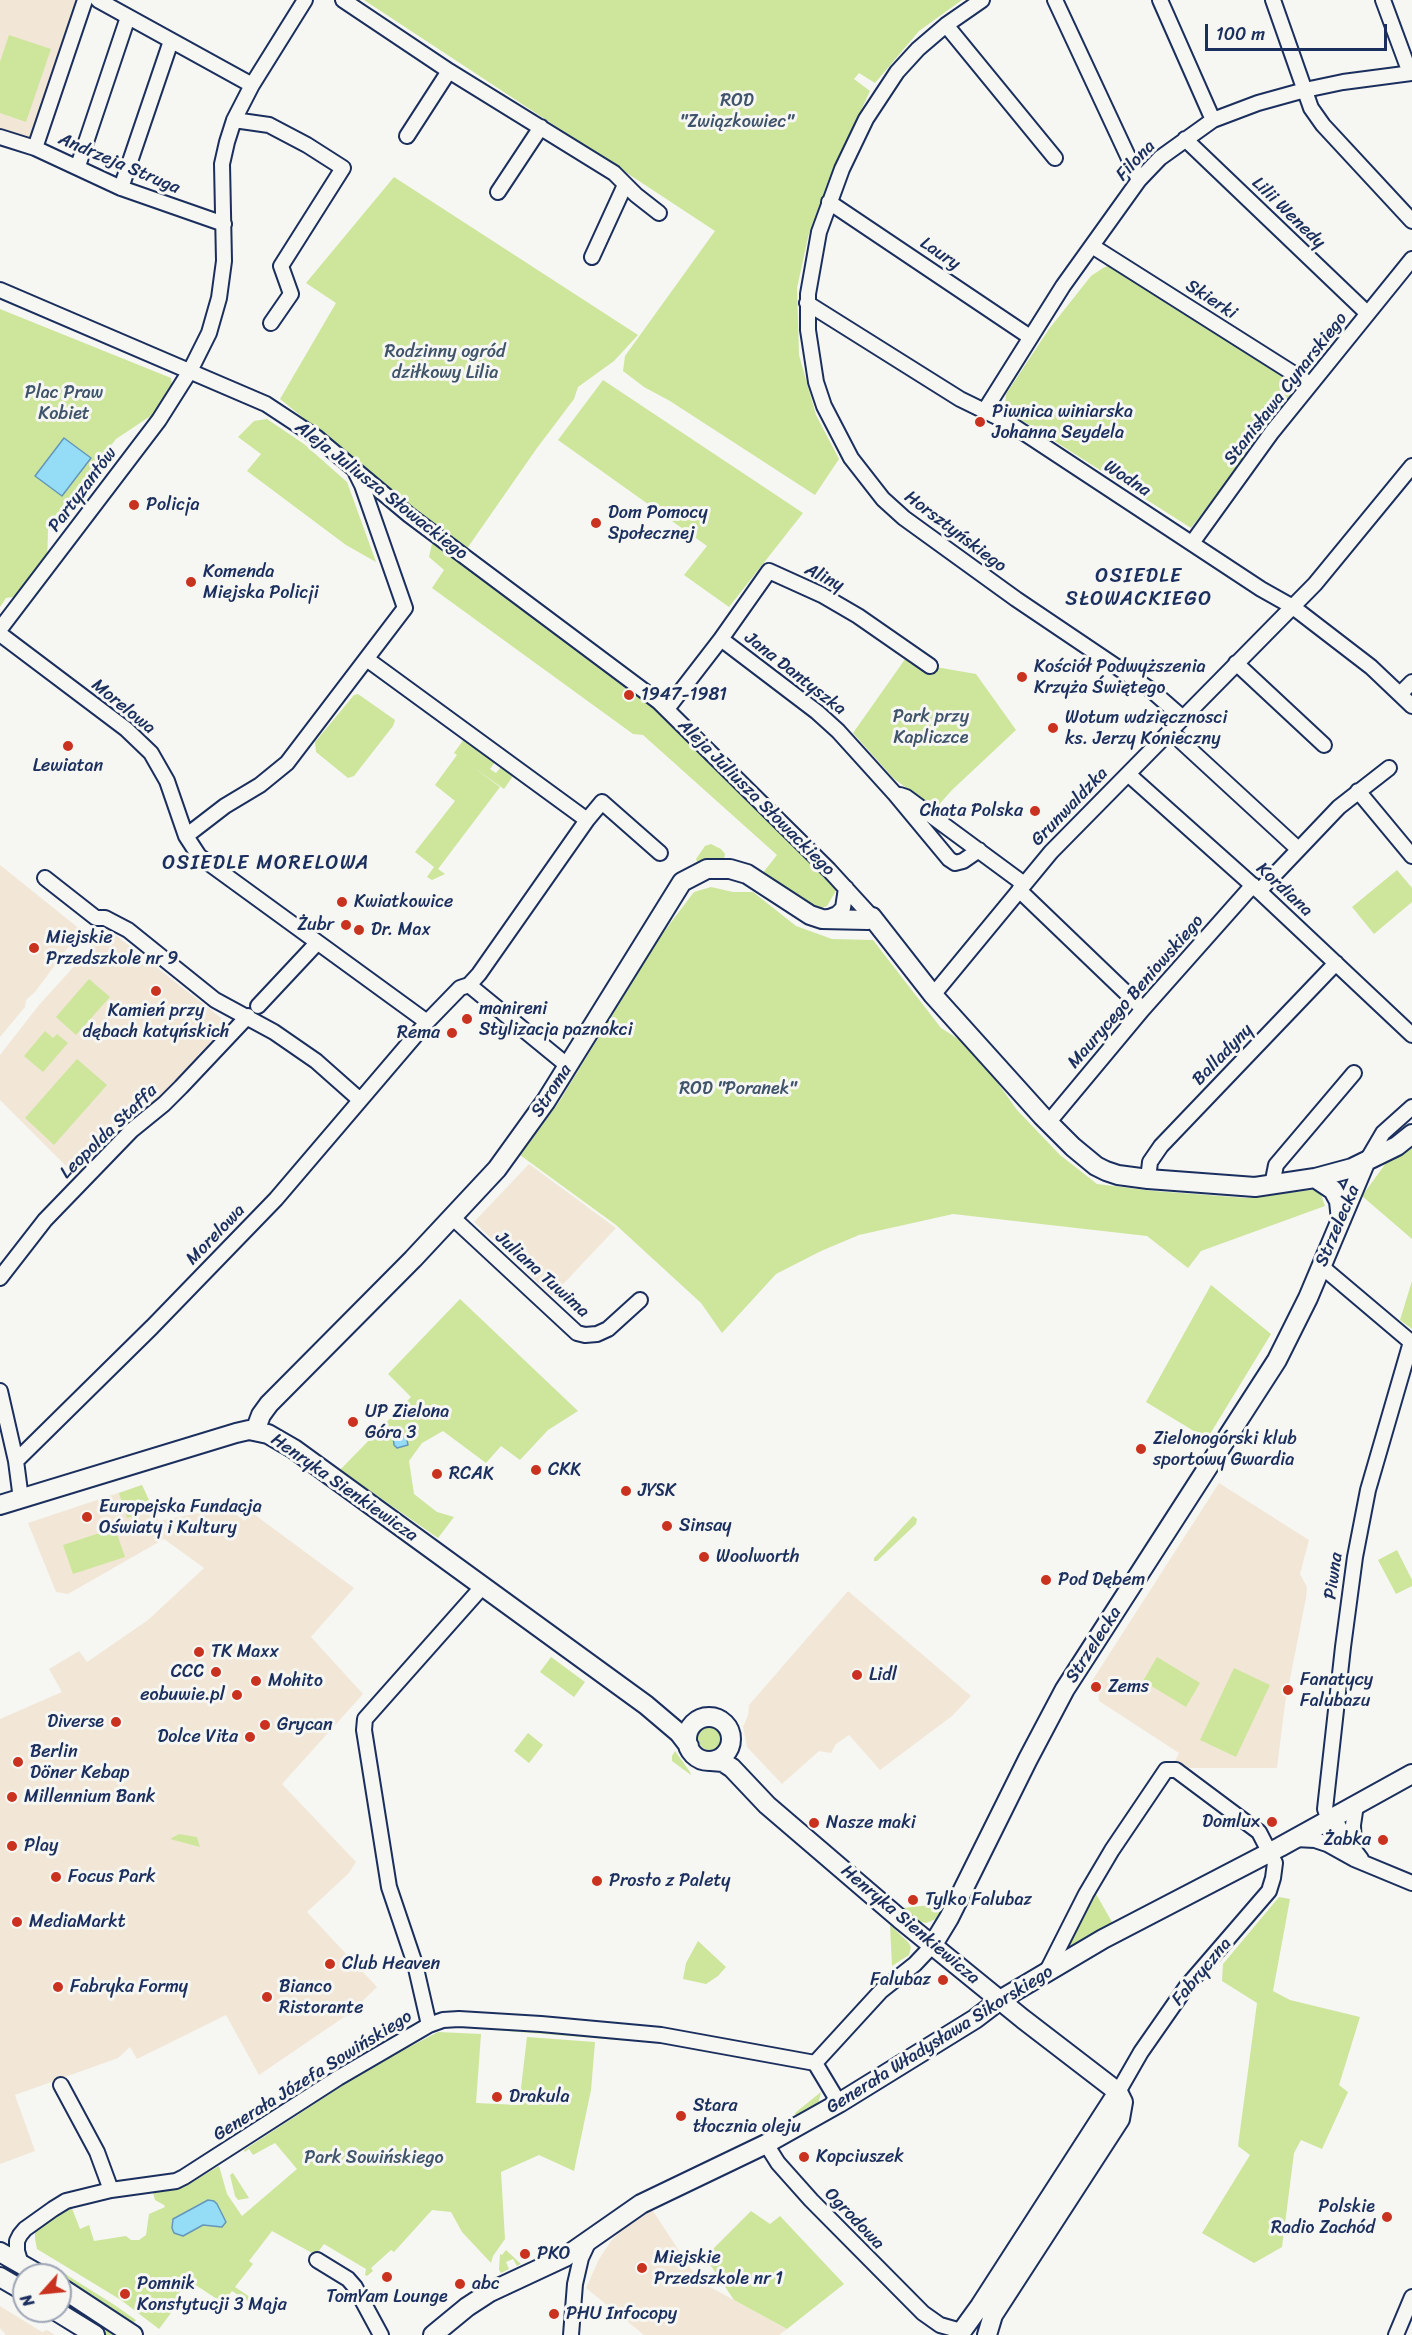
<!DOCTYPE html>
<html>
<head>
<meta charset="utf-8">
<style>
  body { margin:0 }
  #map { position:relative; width:1412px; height:2335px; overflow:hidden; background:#f6f6f2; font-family:Sriracha,sans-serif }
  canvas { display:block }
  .north { position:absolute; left:12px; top:2263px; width:60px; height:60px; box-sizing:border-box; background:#f6f6f2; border:2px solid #9ea6b7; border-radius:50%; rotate:243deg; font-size:16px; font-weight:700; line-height:24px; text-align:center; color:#1b2f5e }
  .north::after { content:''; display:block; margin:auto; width:21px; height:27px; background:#c8321e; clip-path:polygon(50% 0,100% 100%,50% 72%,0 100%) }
  .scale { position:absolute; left:1205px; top:24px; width:182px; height:27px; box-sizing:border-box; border:3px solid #1b2f5e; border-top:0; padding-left:8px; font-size:18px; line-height:21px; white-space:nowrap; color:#1b2f5e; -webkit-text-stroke:4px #f6f6f2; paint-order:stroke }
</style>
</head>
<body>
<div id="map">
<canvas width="1412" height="2335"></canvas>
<div class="north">N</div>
<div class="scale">100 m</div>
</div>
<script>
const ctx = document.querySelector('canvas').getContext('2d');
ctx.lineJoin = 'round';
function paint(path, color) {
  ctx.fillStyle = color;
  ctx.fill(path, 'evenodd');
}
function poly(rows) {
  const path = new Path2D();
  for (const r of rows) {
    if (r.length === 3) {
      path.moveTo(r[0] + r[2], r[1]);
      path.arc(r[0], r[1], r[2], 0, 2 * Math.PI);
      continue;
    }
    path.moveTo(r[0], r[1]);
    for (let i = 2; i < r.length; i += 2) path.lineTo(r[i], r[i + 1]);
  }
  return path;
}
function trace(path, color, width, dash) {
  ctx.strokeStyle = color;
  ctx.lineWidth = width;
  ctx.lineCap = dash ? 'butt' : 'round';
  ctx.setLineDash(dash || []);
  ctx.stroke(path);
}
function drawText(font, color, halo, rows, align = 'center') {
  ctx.font = font + ' Sriracha,sans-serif';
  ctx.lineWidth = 6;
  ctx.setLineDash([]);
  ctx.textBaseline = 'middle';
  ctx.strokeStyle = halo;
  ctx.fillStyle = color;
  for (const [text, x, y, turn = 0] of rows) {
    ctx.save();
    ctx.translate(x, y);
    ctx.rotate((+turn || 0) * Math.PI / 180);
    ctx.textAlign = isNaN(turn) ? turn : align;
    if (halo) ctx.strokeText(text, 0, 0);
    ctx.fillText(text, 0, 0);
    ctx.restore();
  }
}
paint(poly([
  [0,0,77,0,30,141,0,132],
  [0,865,81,930,35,992,26,1000,25,1007,0,1037],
  [108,929,221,1018,221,1030,166,1093,131,1120,78,1178,0,1100,0,1055,39,1005],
  [529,1164,616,1228,552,1296,474,1222],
  [1219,1483,1309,1540,1300,1574,1307,1587,1306,1598,1285,1704,1277,1768,1180,1768,1173,1765,1179,1753,1099,1701,1098,1688,1090,1684],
  [142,1485,159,1521,226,1507,245,1521,251,1512,354,1588,311,1637,363,1694,282,1784,356,1862,349,1873,307,1912,377,1987,350,2013,259,2075,226,2015,137,2059,130,2047,118,2058,15,2095,35,2151,0,2164,0,1719,62,1692,49,1669,79,1651,87,1662,148,1620,204,1568,164,1539,68,1594,56,1592,28,1523],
  [848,1591,971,1696,952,1716,880,1770,849,1735,836,1744,831,1753,819,1751,782,1784,747,1747,743,1727,748,1715,749,1705],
  [651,2208,699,2281,787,2329,779,2335,644,2335,586,2288,599,2259,611,2241,633,2219],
  [0,2306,42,2332,47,2330,55,2335,6,2335,0,2328]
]), '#f2e7d7');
paint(poly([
  [364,0,962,0,919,31,875,83,859,73,854,79,870,91,828,181,809,233,797,288,799,355,816,415,839,459,815,495,670,401,644,387,623,371,625,356,715,231],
  [9,35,51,49,26,122,0,113,0,62],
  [394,177,638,335,614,361,578,387,574,399,537,448,466,550,280,399,336,303,306,283],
  [1110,265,1300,384,1191,528,1012,414,1005,405,1006,394,1049,329,1091,276,1103,268],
  [0,309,171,378,172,385,169,393,155,413,116,439,48,529,47,565,19,596,6,598,0,607],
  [603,380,803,513,729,607,684,575,707,546,558,440],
  [267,419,304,444,347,482,376,562,346,545,247,471,261,454,238,437,254,421],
  [433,539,647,699,689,736,837,889,827,906,819,909,810,906,762,874,777,855,643,735,633,734,432,588,444,570,429,557],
  [908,655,930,666,976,674,1016,730,952,790,935,809,893,778,853,733],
  [358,694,395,720,393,726,354,776,348,778,316,752,315,742,354,695],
  [464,739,495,762,490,769,496,773,501,767,513,776,504,789,473,767,500,787,438,869,445,874,432,880,427,877,434,867,415,852,455,801,435,785,457,755,454,753],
  [711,844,721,849,725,854,724,860,697,862,696,859,705,846],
  [1397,870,1412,888,1412,902,1374,934,1352,907],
  [711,887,733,892,753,892,796,926,832,939,873,940,941,1028,960,1040,990,1072,1017,1110,1060,1155,1097,1184,1154,1191,1247,1198,1319,1189,1325,1206,1201,1251,1188,1268,1147,1236,953,1214,859,1235,821,1251,776,1274,722,1333,701,1303,616,1225,520,1155,559,1102,659,938,694,892],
  [89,979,110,997,76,1035,56,1017],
  [45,1031,53,1038,57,1034,68,1043,43,1072,24,1056],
  [77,1059,107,1085,54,1145,25,1118],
  [1412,1147,1412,1239,1362,1196,1386,1163],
  [1412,1281,1412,1329,1400,1320],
  [1211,1285,1271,1334,1207,1439,1146,1402],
  [460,1299,578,1411,548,1430,520,1460,501,1446,486,1463,443,1431,422,1443,409,1461,414,1494,437,1512,454,1517,438,1538,340,1470,411,1397,388,1374],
  [142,1485,153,1509,127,1518,119,1493],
  [913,1516,917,1519,916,1524,877,1561,874,1561,874,1558],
  [115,1528,125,1557,73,1574,63,1545],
  [1397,1550,1412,1580,1412,1586,1396,1594,1378,1560],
  [551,1657,585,1682,574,1697,540,1672],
  [1157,1657,1200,1683,1186,1707,1143,1681],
  [1234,1668,1270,1685,1236,1757,1200,1740],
  [710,1738,12],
  [528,1733,543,1745,529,1763,514,1751],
  [675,1751,690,1772,691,1775,672,1761,672,1756],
  [179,1834,197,1837,200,1847,170,1839],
  [1096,1894,1112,1922,1111,1925,1068,1949,1065,1948],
  [1279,1897,1290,1899,1273,1991,1290,2000,1360,2017,1339,2085,1348,2092,1322,2149,1301,2140,1294,2153,1282,2247,1254,2263,1202,2233,1250,2155,1238,2146,1257,2003,1222,1981,1223,1964],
  [947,1903,936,1919,926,1923,917,1921,903,1908,931,1905,932,1909,939,1909,939,1904],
  [890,1925,908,1942,911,1947,909,1955,892,1966],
  [698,1941,726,1967,718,1976,706,1984,683,1979,686,1963],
  [496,2026,628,2037,630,2041,495,2030],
  [438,2032,481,2034,476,2103,519,2105,527,2037,595,2042,591,2090,574,2171,539,2155,501,2172,505,2239,493,2256,491,2263,462,2232,451,2212,432,2210,394,2252,391,2250,371,2268,373,2271,367,2276,365,2275,366,2269,324,2244,318,2252,314,2254,272,2231,249,2261,253,2264,235,2287,268,2309,265,2312,232,2291,223,2303,188,2280,179,2293,183,2297,159,2329,121,2300,37,2249,35,2239,35,2230,71,2206,80,2229,89,2225,94,2241,126,2236,131,2240,139,2240,146,2235,149,2214,165,2207,164,2205,155,2200,153,2193,182,2188,219,2166,227,2194,242,2216,297,2169,275,2143,253,2155,249,2149,245,2152,244,2150,351,2080,392,2056],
  [821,2092,818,2105,797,2119,795,2113],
  [233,2173,249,2198,238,2200,235,2196,230,2175],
  [751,2211,770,2224,780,2216,844,2284,787,2329,734,2300,705,2257],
  [506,2250,521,2264,517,2266,513,2259,506,2262,509,2269,501,2273,499,2270,500,2254,502,2255],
  [54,2267,113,2304,136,2320,131,2326,60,2280,60,2275,50,2273],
  [60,2295,121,2335,105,2335,60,2306]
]), '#cde69c');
const water = poly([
  [64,438,91,458,62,496,35,476,64,438],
  [402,1434,406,1435,408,1445,397,1448,394,1445,393,1436,402,1434],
  [208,2200,214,2201,217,2204,226,2222,222,2227,203,2225,183,2236,174,2233,172,2228,173,2219,208,2200]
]);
paint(water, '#95dcf7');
trace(water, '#6497ba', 1.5);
const street = poly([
  [98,0,252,85],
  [343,0,449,71],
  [982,0,946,25,918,49,897,72,866,119,842,169,819,232,808,294,808,330,816,382,824,406,851,458,883,499,904,518,1016,599,1151,690,1183,718],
  [1055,0,1139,180],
  [1160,0,1213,120],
  [1273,0,1311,108,1323,125,1412,221],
  [1383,0,1410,73],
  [946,25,1055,158],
  [234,120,269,125,307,145,343,168,281,266,291,294,271,323],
  [407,136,449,71,614,173,636,195,659,213],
  [0,137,35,148,121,188,224,224],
  [1185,139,1367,313],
  [35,148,85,0],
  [78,166,128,17],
  [121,188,171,41],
  [498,192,541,127],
  [829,202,1030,337],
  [1092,246,1310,384],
  [592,257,625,185],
  [0,290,266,404,316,437,409,515,659,702,829,870,872,917],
  [807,303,960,399,1009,423,1261,589,1293,607,1371,667,1412,706],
  [985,410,1063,286,1139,180,1160,158,1213,120,1258,103,1305,90,1343,82,1412,73],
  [1192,543,1272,432,1412,259],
  [0,629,159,420,190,371,209,333,219,298,224,261,222,164,227,142,234,120,252,85,305,0],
  [0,634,126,729,151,753,167,781,186,836,199,856,427,1022,460,988,469,985,568,1066],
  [721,639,769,571,822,595,858,616,930,666],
  [368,660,587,820],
  [1236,663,1324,745],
  [1400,694,1412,682],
  [667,709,721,639,817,712,838,731,895,794,949,859,955,863,963,861,979,850],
  [1170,731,1297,848],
  [1128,774,1259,891,1412,1035],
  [1358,791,1412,856],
  [900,795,906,797,1024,884],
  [186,836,225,806,260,785,287,763,405,608,362,485,356,473],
  [45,878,96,918,105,918,128,930,215,1000,274,1032,316,1061,360,1100],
  [1019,890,1143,1009],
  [1259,891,1339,807,1389,768],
  [824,919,837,914,843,908,846,888],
  [469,985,479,974,587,820,602,802,660,853],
  [933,995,1051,852,1315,584,1412,466],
  [258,1006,317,943],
  [1048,1123,1143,1009,1253,885],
  [1366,1162,1383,1133,1412,1107],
  [1148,1179,1150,1162,1161,1146,1336,963],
  [1272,1185,1276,1165,1354,1073],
  [452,1217,577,1333,585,1335,597,1334,608,1329,640,1300],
  [1321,1266,1412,1343],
  [0,1278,45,1220,132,1130,164,1104,181,1087,248,1016],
  [0,1391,16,1461,21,1499],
  [16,1461,152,1327,276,1199,427,1022],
  [1334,1818,1346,1839,1361,1859],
  [1329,1820,1325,1809,1343,1647,1355,1557,1368,1490,1411,1342],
  [1295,1839,1315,1840,1327,1844,1354,1859,1412,1883],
  [1354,1849,1353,1825,1356,1805],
  [1046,1973,1086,1894,1112,1850,1166,1770,1176,1770,1259,1832,1275,1863,1273,1878,1269,1891,1187,1986,1141,2052,1118,2092],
  [429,2025,415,1964,389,1887,364,1730,365,1719,483,1586],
  [61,2085,97,2152,111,2190],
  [839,2103,815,2063,881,1991,915,1964,932,1946],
  [766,2144,778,2163,811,2200,923,2313,940,2325,961,2331],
  [317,2260,348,2279,355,2287,381,2335],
  [21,2264,17,2251,17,2241,20,2235,25,2229,53,2209,66,2201,111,2190,176,2181,184,2177,338,2078,429,2025,443,2020,459,2019,541,2024,661,2035,815,2063],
  [571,2335,575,2284,581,2258,588,2243],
  [1396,2335,1412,2297]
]);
const secondary = poly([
  [1315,1178,1333,1190,1339,1201,1341,1220],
  [255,1431,261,1415,269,1404,413,1259,497,1169,546,1101,682,882,707,869,730,869,747,874,810,915,822,919,868,920,872,917,933,995,1042,1116,1073,1147,1096,1166,1106,1171,1118,1175,1148,1179,1255,1187,1315,1178,1352,1168,1397,1146,1412,1134],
  [0,1505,236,1433,249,1430,268,1434,294,1449,646,1705,679,1733,689,1746],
  [709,1739,22],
  [711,1761,723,1762,732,1768,767,1805,900,1919,1023,2019,1118,2092,1123,2102,1120,2119,993,2315,987,2335],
  [932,1946,949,1918,1028,1759,1065,1689,1277,1360,1308,1298,1365,1163],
  [0,2252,40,2275],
  [0,2277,24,2291],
  [60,2287,133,2335],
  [56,2311,95,2335],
  [433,2335,467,2307,490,2292,565,2257,641,2204,766,2144,839,2103,975,2019,1000,2000,1103,1939,1280,1847,1412,1774],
  [959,2335,980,2306,1118,2092]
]);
trace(street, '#1b2f5e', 18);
trace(secondary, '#1b2f5e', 22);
trace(street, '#f6f6f2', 14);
trace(secondary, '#f6f6f2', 18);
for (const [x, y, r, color] of [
  [980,422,6,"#c8321e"],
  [134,505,6,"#c8321e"],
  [596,523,6,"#c8321e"],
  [191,582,6,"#c8321e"],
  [1022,677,6,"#c8321e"],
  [629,695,6,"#c8321e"],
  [1053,728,6,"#c8321e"],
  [68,746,6,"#c8321e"],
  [1035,811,6,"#c8321e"],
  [342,902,6,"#c8321e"],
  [346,925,6,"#c8321e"],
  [359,930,6,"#c8321e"],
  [34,948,6,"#c8321e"],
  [156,991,6,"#c8321e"],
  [467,1019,6,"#c8321e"],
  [452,1033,6,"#c8321e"],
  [353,1422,6,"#c8321e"],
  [1141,1449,6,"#c8321e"],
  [536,1470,6,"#c8321e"],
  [437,1474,6,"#c8321e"],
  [626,1491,6,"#c8321e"],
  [87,1517,6,"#c8321e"],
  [667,1526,6,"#c8321e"],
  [704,1557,6,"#c8321e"],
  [1046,1580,6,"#c8321e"],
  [199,1652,6,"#c8321e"],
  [216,1672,6,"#c8321e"],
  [857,1675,6,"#c8321e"],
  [256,1681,6,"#c8321e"],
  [1096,1687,6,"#c8321e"],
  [1288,1690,6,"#c8321e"],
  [237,1695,6,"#c8321e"],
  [116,1722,6,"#c8321e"],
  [265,1725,6,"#c8321e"],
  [250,1737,6,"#c8321e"],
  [18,1762,6,"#c8321e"],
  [12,1797,6,"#c8321e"],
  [1272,1822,6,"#c8321e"],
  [814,1823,6,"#c8321e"],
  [1383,1840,6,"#c8321e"],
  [12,1846,6,"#c8321e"],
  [56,1877,6,"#c8321e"],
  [597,1881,6,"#c8321e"],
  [913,1900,6,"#c8321e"],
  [17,1922,6,"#c8321e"],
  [330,1964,6,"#c8321e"],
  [943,1980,6,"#c8321e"],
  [58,1987,6,"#c8321e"],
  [267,1997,6,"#c8321e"],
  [497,2097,6,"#c8321e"],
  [681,2116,6,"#c8321e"],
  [804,2157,6,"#c8321e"],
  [1387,2217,6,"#c8321e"],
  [525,2254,6,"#c8321e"],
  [642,2268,6,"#c8321e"],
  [387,2277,6,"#c8321e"],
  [460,2284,6,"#c8321e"],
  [125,2294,6,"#c8321e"],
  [554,2314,6,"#c8321e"]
]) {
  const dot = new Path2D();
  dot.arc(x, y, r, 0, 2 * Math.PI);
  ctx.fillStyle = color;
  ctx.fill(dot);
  trace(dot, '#f6f6f2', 2);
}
drawText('18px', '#3f546a', '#f6f6f2', [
  ["ROD",737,101],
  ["\"Związkowiec\"",737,122],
  ["Rodzinny ogród",445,352],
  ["dziłkowy Lilia",445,373],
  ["Plac Praw",64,393],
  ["Kobiet",64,414],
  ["Park przy",931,717],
  ["Kapliczce",931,738],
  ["ROD \"Poranek\"",738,1089],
  ["Park Sowińskiego",374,2158]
]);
drawText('18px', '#1b2f5e', '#f6f6f2', [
  ["Filona",1136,161,-47],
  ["Andrzeja Struga",119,164,23],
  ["Lilii Wenedy",1288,213,44],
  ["Laury",940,254,34],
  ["Skierki",1211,300,33],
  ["Stanisława Cynarskiego",1286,389,-52],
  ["Wodna",1127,479,33],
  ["Partyzantów",83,490,-53],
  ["Aleja Juliusza Słowackiego",381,491,38],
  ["Horsztyńskiego",955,532,37],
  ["Aliny",824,578,27],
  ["Jana Dantyszka",795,674,38],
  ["Morelowa",123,707,39],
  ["Aleja Juliusza Słowackiego",756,798,45],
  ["Grunwaldzka",1070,807,-46],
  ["Kordiana",1284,890,43],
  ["Maurycego Beniowskiego",1136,992,-49],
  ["Balladyny",1223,1055,-46],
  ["Stroma",552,1091,-57],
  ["Leopolda Staffa",109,1132,-44],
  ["Strzelecka",1338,1226,-67],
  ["Morelowa",216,1235,-46],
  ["Juliana Tuwima",542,1275,42],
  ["Henryka Sienkiewicza",344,1488,35],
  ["Piwna",1334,1576,-82],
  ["Strzelecka",1094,1645,-57],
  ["Henryka Sienkiewicza",910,1925,40],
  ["Fabryczna",1202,1972,-50],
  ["Generała Władysława Sikorskiego",940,2040,-32],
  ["Generała Józefa Sowińskiego",313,2076,-32],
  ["Ogrodowa",854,2219,46]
]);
drawText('18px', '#1b2f5e', '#f6f6f2', [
  ["Piwnica winiarska",992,412],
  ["Johanna Seydela",992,433],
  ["Policja",146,505],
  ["Dom Pomocy",608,513],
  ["Społecznej",608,534],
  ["Komenda",203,572],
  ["Miejska Policji",203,593],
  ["Kościół Podwyższenia",1034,667],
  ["Krzyża Świętego",1034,688],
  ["1947-1981",641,695],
  ["Wotum wdzięcznosci",1065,718],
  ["ks. Jerzy Konieczny",1065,739],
  ["Lewiatan",68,766,"center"],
  ["Chata Polska",1023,811,"right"],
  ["Kwiatkowice",354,902],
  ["Żubr",334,925,"right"],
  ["Dr. Max",371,930],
  ["Miejskie",46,938],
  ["Przedszkole nr 9",46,959],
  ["manireni",479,1009],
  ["Stylizacja paznokci",479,1030],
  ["Kamień przy",156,1011,"center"],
  ["dębach katyńskich",156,1032,"center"],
  ["Rema",440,1033,"right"],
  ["UP Zielona",365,1412],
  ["Góra 3",365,1433],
  ["Zielonogórski klub",1153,1439],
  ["sportowy Gwardia",1153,1460],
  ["CKK",548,1470],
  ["RCAK",449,1474],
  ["JYSK",638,1491],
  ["Europejska Fundacja",99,1507],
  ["Oświaty i Kultury",99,1528],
  ["Sinsay",679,1526],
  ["Woolworth",716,1557],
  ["Pod Dębem",1058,1580],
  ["TK Maxx",211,1652],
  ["CCC",204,1672,"right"],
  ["Lidl",869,1675],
  ["Fanatycy",1300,1680],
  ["Falubazu",1300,1701],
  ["Mohito",268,1681],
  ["Zems",1108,1687],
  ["eobuwie.pl",225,1695,"right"],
  ["Diverse",104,1722,"right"],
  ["Grycan",277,1725],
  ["Dolce Vita",238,1737,"right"],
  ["Berlin",30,1752],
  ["Döner Kebap",30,1773],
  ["Millennium Bank",24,1797],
  ["Domlux",1260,1822,"right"],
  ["Nasze maki",826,1823],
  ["Żabka",1371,1840,"right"],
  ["Play",24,1846],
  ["Focus Park",68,1877],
  ["Prosto z Palety",609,1881],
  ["Tylko Falubaz",925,1900],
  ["MediaMarkt",29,1922],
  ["Club Heaven",342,1964],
  ["Falubaz",931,1980,"right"],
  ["Fabryka Formy",70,1987],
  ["Bianco",279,1987],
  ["Ristorante",279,2008],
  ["Drakula",509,2097],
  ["Stara",693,2106],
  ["tłocznia oleju",693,2127],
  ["Kopciuszek",816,2157],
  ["Polskie",1375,2207,"right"],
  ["Radio Zachód",1375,2228,"right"],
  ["PKO",537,2254],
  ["Miejskie",654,2258],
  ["Przedszkole nr 1",654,2279],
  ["Pomnik",137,2284],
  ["Konstytucji 3 Maja",137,2305],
  ["abc",472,2284],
  ["TomYam Lounge",387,2297,"center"],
  ["PHU Infocopy",566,2314]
], 'left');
ctx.letterSpacing = '1.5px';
drawText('20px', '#1b2f5e', '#f6f6f2', [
  ["OSIEDLE",1139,577],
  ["SŁOWACKIEGO",1139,600],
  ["OSIEDLE MORELOWA",266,864]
]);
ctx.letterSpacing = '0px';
</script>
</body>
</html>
